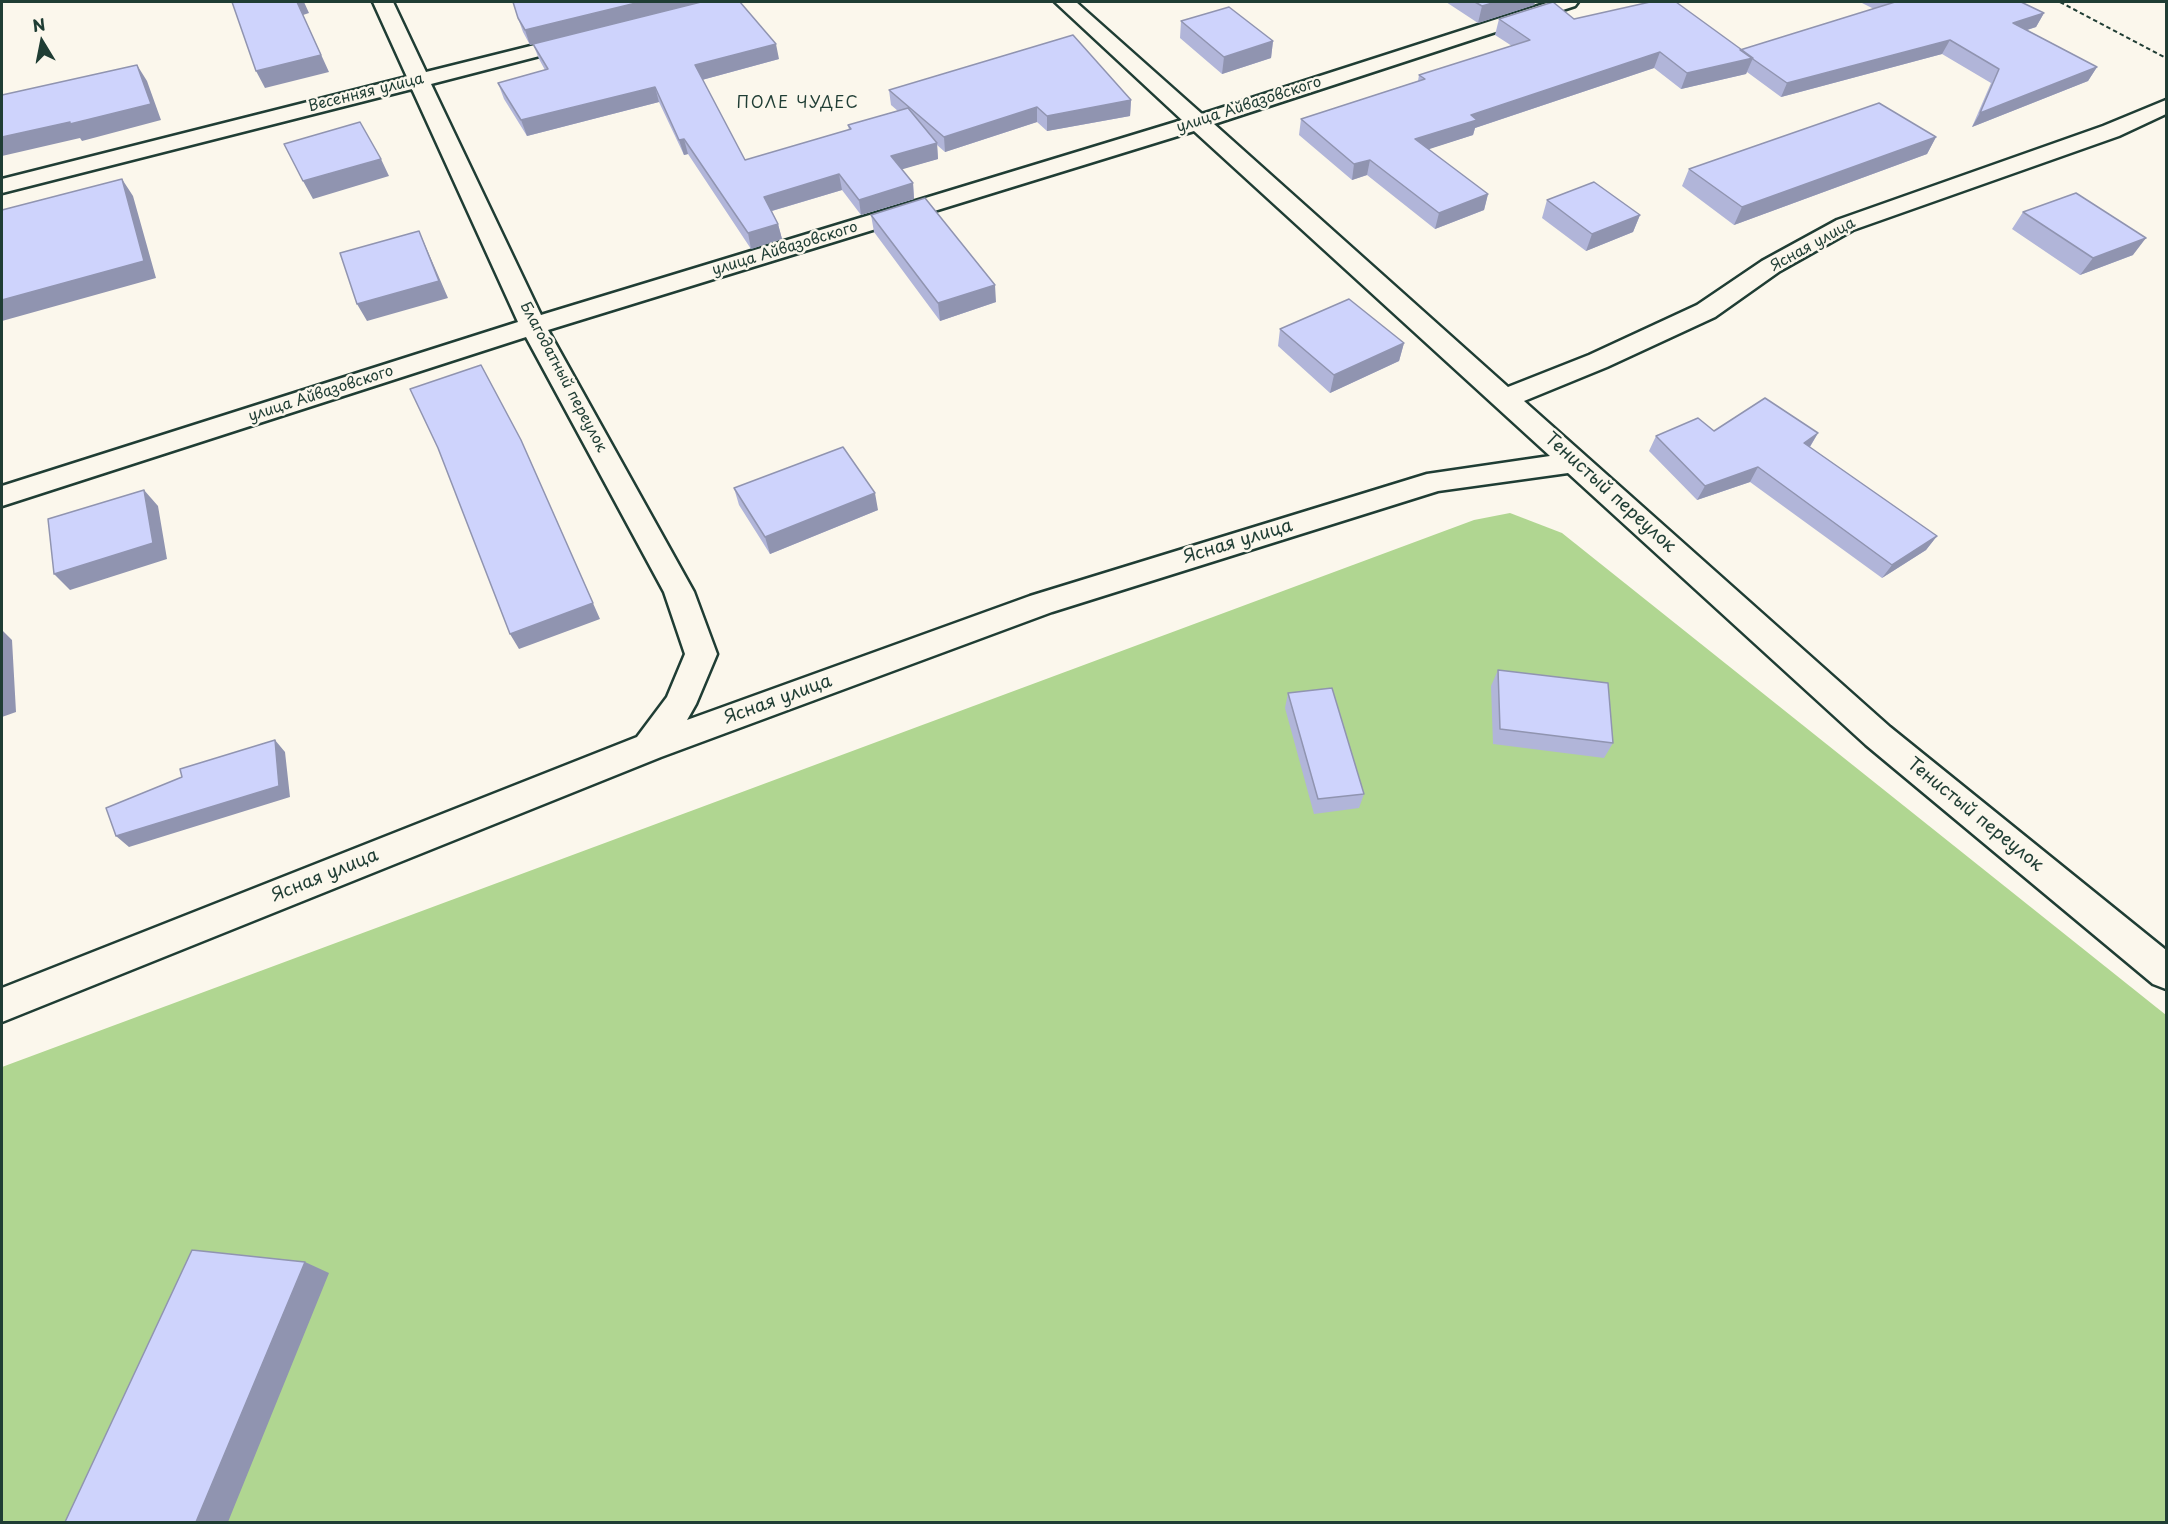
<!DOCTYPE html>
<html>
<head>
<meta charset="utf-8">
<style>
  body { margin:0 }
  #map { position:relative; width:2168px; height:1524px; overflow:hidden; background:#fbf7ec; font-family:"Playpen Sans",sans-serif }
  canvas { display:block }
  .frame { position:absolute; inset:0; border:3px solid #1f3d34; pointer-events:none }
  .north { position:absolute; left:12px; top:12px; width:60px; height:60px; -webkit-text-stroke:4px #fbf7ec; paint-order:stroke; rotate:350deg; font-size:16px; font-weight:700; line-height:24px; text-align:center; color:#1f3d34 }
  .north::after { content:''; display:block; margin:auto; width:21px; height:27px; background:#1f3d34; clip-path:polygon(50% 0,100% 100%,50% 72%,0 100%) }
</style>
</head>
<body>
<div id="map">
<canvas width="2168" height="1524"></canvas>
<div class="frame"></div>
<div class="north">N</div>
</div>
<script>
const ctx = document.querySelector('canvas').getContext('2d');
ctx.lineJoin = 'round';
function paint(path, color) {
  ctx.fillStyle = color;
  ctx.fill(path, 'evenodd');
}
function poly(rows) {
  const path = new Path2D();
  for (const r of rows) {
    path.moveTo(r[0], r[1]);
    for (let i = 2; i < r.length; i += 2) path.lineTo(r[i], r[i + 1]);
  }
  return path;
}
function trace(path, color, width, dash) {
  ctx.strokeStyle = color;
  ctx.lineWidth = width;
  ctx.lineCap = dash ? 'butt' : 'round';
  ctx.setLineDash(dash || []);
  ctx.stroke(path);
}
function drawText(font, color, halo, rows, align = 'center') {
  ctx.font = font + ' "Playpen Sans",sans-serif';
  ctx.lineWidth = 5;
  ctx.setLineDash([]);
  ctx.textBaseline = 'middle';
  ctx.strokeStyle = halo;
  ctx.fillStyle = color;
  for (const [text, x, y, turn = 0] of rows) {
    ctx.save();
    ctx.translate(x, y);
    ctx.rotate((+turn || 0) * Math.PI / 180);
    ctx.textAlign = isNaN(turn) ? turn : align;
    if (halo) ctx.strokeText(text, 0, 0);
    ctx.fillText(text, 0, 0);
    ctx.restore();
  }
}
paint(poly([
  [1510,513,1562,533,2166,1015,2166,1522,2,1522,2,1067,1474,520]
]), '#b0d691');
const minor = poly([
  [373,2,393,2,426,72,579,34,586,36,589,40,586,44,431,84,541,315,1182,120,1055,2,1076,2,1202,114,1550,2,1578,2,1575,6,1214,124,1508,387,1589,355,1697,305,1762,261,1837,220,2103,126,2166,100,2166,114,2119,136,1853,230,1780,271,1715,317,1607,367,1524,401,1890,727,2166,950,2166,989,2153,984,1866,745,1568,473,1438,491,1052,612,661,757,2,1022,2,988,637,737,667,697,685,654,664,592,526,337,2,506,2,486,518,322,412,89,2,193,2,179,407,77,373,2],
  [1194,131,1550,456,1427,474,1030,596,687,720,696,704,717,654,694,592,548,330,1194,131]
]);
trace(minor, '#1f3d34', 5);
trace(poly([
  [2060,2,2166,58]
]), '#1f3d34', 2, [4.5, 3]);
paint(minor, '#fbf7ec');
paint(poly([
  [1446,2,1535,2,1534,5,1478,23],
  [1860,2,2021,2,2044,13,2036,27,2027,30,2097,67,2088,81,1972,127,1991,83,1942,54,1781,97,1747,72,1746,74,1681,89,1654,68,1475,128,1473,135,1428,149,1488,194,1484,210,1435,229,1367,175,1352,180,1299,135,1301,119,1418,81,1419,75,1512,46,1495,35,1499,19,1574,19,1740,50,1874,9],
  [518,18,779,59,702,80,745,160,849,130,848,125,898,111,891,105,889,90,1131,100,1130,116,1047,131,1037,122,945,152,937,145,938,159,901,169,913,183,914,199,861,215,842,190,772,211,778,224,782,239,751,249,688,154,684,155,659,102,527,136,504,99,498,83,545,70,539,59,533,44,530,45,523,32],
  [1181,21,1273,41,1271,58,1222,74,1180,38],
  [1936,137,1927,154,1734,225,1682,186,1689,169],
  [1547,200,1640,215,1633,232,1586,251,1542,218],
  [2023,212,2133,255,2080,275,2012,229],
  [871,215,996,302,940,321,874,232],
  [1280,329,1404,343,1399,361,1330,393,1278,346],
  [1714,431,1818,433,1810,447,1937,536,1926,550,1882,578,1750,482,1697,500,1649,451,1656,436],
  [734,488,878,510,770,554,739,505],
  [1498,670,1613,743,1604,758,1493,744,1491,686],
  [1288,693,1364,794,1359,808,1314,814,1285,708]
]), '#b1b5d9');
paint(poly([
  [297,2,304,2,309,13,303,15,329,72,265,88,256,71],
  [640,2,702,2,530,45,525,30],
  [1496,2,1535,2,1534,5,1478,23,1482,6],
  [2044,13,2036,27,2005,37,2013,23],
  [1950,40,1942,54,1781,97,1787,83],
  [1273,41,1271,58,1222,74,1224,57],
  [776,44,779,59,698,81,695,65],
  [1660,52,1654,68,1475,128,1473,135,1411,155,1415,139,1471,115],
  [1753,58,1746,74,1681,89,1687,73],
  [137,65,147,81,161,120,82,141,80,138,2,156,2,137],
  [2097,67,2088,81,1972,127,1980,113],
  [655,87,659,102,527,136,521,120],
  [1131,100,1130,116,1047,131,1047,116],
  [1037,107,1037,122,945,152,944,137],
  [1936,137,1927,154,1734,225,1742,207],
  [684,139,688,154,684,155,679,140],
  [937,143,938,159,893,172,891,156],
  [381,159,389,176,313,199,303,181],
  [1370,160,1367,175,1352,180,1354,164],
  [839,174,842,190,768,212,764,197],
  [122,179,133,196,156,278,2,321,2,300],
  [913,183,914,199,861,215,859,200],
  [1488,194,1484,210,1435,229,1439,213],
  [1640,215,1633,232,1586,251,1592,234],
  [778,224,782,239,751,249,748,233],
  [419,231,448,298,367,321,357,304],
  [2146,238,2133,255,2080,275,2093,258],
  [995,285,996,302,940,321,938,303],
  [1404,343,1399,361,1330,393,1334,375],
  [1818,433,1809,448,1804,443],
  [521,440,600,619,519,649,510,634],
  [1758,467,1750,482,1697,500,1705,486],
  [144,490,158,506,167,559,70,590,54,574],
  [875,493,878,510,770,554,765,537],
  [1937,536,1926,550,1882,578,1892,565],
  [2,630,12,640,16,712,2,717],
  [275,740,285,752,290,797,129,847,116,836],
  [305,1262,329,1273,228,1522,196,1522]
]), '#9094b0');
const building = poly([
  [232,2,297,2,321,55,256,71,232,2],
  [513,2,640,2,525,30,518,18,513,2],
  [701,2,740,2,776,44,695,65,745,160,851,129,848,125,908,108,937,143,891,156,913,183,859,200,839,174,764,197,778,224,748,233,684,139,679,140,655,87,521,120,498,83,548,69,533,44,701,2],
  [1475,2,1496,2,1482,6,1475,2],
  [1553,2,1574,19,1650,2,1676,2,1753,58,1687,73,1660,52,1471,115,1477,120,1415,139,1488,194,1439,213,1370,160,1354,164,1301,119,1425,79,1419,75,1530,40,1499,19,1553,2],
  [1893,2,2021,2,2044,13,2013,23,2097,67,1980,113,1999,69,1950,40,1787,83,1740,50,1895,2,1893,2],
  [1229,7,1273,41,1224,57,1181,21,1229,7],
  [1073,35,1131,100,1047,116,1037,107,944,137,889,90,1073,35],
  [137,65,151,104,70,124,70,122,2,137,2,95,137,65],
  [1879,103,1936,137,1742,207,1689,169,1879,103],
  [360,122,381,159,303,181,284,144,360,122],
  [122,179,144,261,2,300,2,210,122,179],
  [1594,182,1640,215,1592,234,1547,200,1594,182],
  [2076,193,2146,238,2093,258,2023,212,2076,193],
  [925,198,995,285,938,303,871,215,925,198],
  [419,231,439,281,357,304,340,253,419,231],
  [1349,299,1404,343,1334,375,1280,329,1349,299],
  [481,365,521,440,593,603,510,634,438,448,410,389,481,365],
  [1765,398,1818,433,1804,443,1937,536,1892,565,1758,467,1705,486,1656,436,1698,418,1714,431,1765,398],
  [843,447,875,493,765,537,734,488,843,447],
  [144,490,153,543,54,574,48,519,144,490],
  [1498,670,1608,683,1613,743,1500,729,1498,670],
  [1332,688,1364,794,1318,799,1288,693,1332,688],
  [275,740,279,786,116,836,106,808,182,777,180,769,275,740],
  [192,1250,305,1262,196,1522,65,1522,192,1250]
]);
paint(building, '#ced3fc');
trace(building, '#9094b0', 1.5);
drawText('15px', '#1f3d34', '#fbf7ec', [
  ["Весенняя улица",366,93,-14],
  ["улица Айвазовского",1249,105,-18],
  ["Ясная улица",1813,245,-29],
  ["улица Айвазовского",785,249,-17],
  ["Благодатный переулок",563,377,62],
  ["улица Айвазовского",321,394,-18]
]);
ctx.letterSpacing = '1.5px';
drawText('16px', '#1f3d34', '#fbf7ec', [
  ["ПОЛЕ ЧУДЕС",798,104]
]);
ctx.letterSpacing = '0px';
drawText('18px', '#1f3d34', '#fbf7ec', [
  ["Тенистый переулок",1610,493,42],
  ["Ясная улица",1238,542,-17],
  ["Ясная улица",778,700,-20],
  ["Тенистый переулок",1975,815,39],
  ["Ясная улица",325,876,-22]
]);
</script>
</body>
</html>
